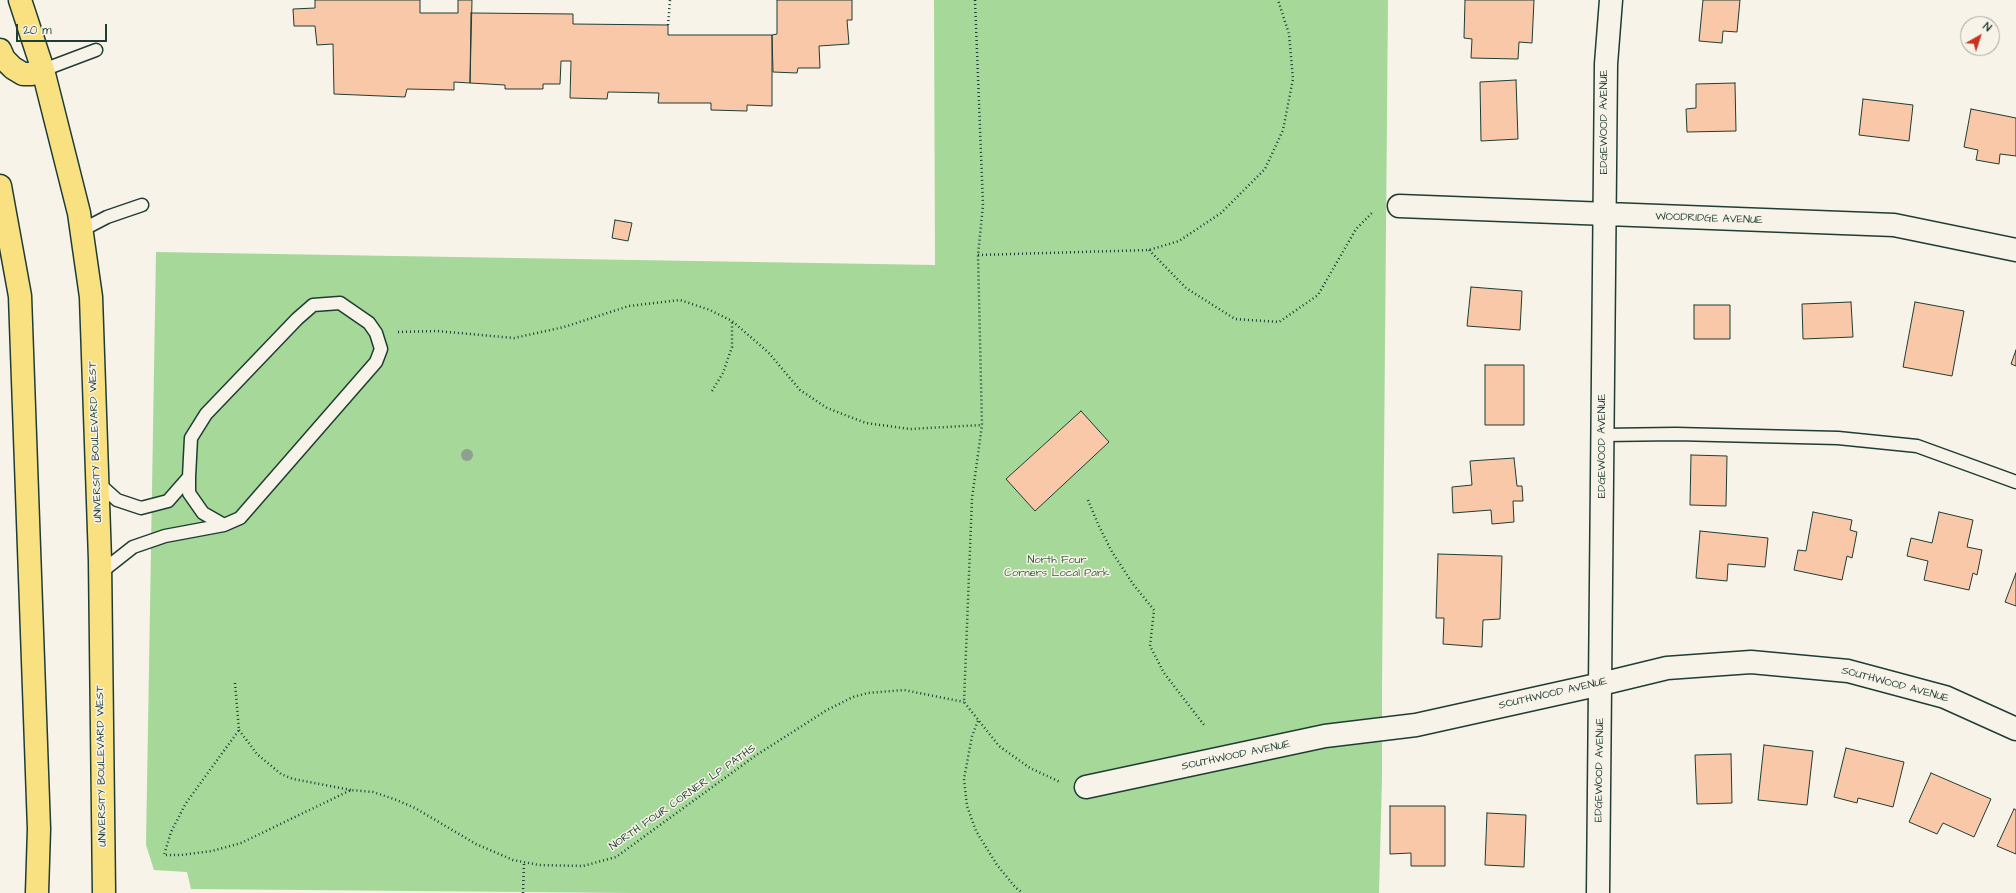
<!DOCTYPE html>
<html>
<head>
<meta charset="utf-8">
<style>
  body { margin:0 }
  #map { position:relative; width:2016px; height:893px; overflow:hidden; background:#f7f3e8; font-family:"Architects Daughter",sans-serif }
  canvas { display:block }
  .north { position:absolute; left:1960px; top:16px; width:40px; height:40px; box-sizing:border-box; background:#f7f3e8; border:1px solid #a1aaa0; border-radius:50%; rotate:39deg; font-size:11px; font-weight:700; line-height:16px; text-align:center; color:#1f3d34 }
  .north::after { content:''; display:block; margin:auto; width:14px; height:18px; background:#c8321e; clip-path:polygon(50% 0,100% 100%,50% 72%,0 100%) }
  .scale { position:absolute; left:16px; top:24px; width:91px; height:18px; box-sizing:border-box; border:2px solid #1f3d34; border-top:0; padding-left:5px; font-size:12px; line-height:14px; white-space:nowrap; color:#1f3d34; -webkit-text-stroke:3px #f7f3e8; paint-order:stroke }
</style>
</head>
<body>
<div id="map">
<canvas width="2016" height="893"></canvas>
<div class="north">N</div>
<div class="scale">20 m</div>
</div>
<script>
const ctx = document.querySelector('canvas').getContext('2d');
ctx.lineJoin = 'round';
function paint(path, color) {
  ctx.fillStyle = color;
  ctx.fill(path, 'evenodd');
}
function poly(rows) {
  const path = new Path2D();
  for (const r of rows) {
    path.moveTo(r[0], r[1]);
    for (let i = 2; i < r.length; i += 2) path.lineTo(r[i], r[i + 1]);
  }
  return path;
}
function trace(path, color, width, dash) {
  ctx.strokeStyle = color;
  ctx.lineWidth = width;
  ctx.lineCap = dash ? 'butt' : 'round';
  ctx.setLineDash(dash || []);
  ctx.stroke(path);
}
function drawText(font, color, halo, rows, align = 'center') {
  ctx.font = font + ' "Architects Daughter",sans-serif';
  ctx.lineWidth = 3;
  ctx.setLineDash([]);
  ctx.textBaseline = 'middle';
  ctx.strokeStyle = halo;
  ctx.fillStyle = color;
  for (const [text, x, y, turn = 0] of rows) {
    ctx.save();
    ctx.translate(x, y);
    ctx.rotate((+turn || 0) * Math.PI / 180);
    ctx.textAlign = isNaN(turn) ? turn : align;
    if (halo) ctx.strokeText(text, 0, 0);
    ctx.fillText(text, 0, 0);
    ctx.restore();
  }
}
paint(poly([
  [934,0,1388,0,1382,688,1382,778,1379,893,635,893,191,889,187,872,154,870,146,845,156,252,935,265]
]), '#a6d899');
const building = poly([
  [315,0,420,0,420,13,458,13,458,0,472,0,470,83,454,82,454,90,407,89,405,97,334,94,333,44,317,45,315,26,294,26,293,9,315,8,315,0],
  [777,0,852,0,852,20,847,20,849,44,819,46,820,68,798,68,797,73,773,72,772,35,777,34,777,0],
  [1465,0,1534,0,1532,43,1519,42,1518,59,1471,58,1472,39,1464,38,1465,0],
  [1703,0,1740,0,1737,32,1723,31,1722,43,1699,41,1703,0],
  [471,13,573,14,573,24,668,25,668,35,772,35,772,106,747,105,747,111,711,110,711,103,658,103,659,93,608,92,607,99,570,98,571,61,561,61,560,84,543,84,543,89,505,89,505,85,470,83,471,13],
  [1516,80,1518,139,1481,141,1480,82,1516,80],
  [1735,83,1736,131,1687,132,1686,109,1696,108,1696,84,1735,83],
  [1863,99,1913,105,1909,141,1859,135,1863,99],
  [1971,109,2016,118,2016,156,2000,154,1999,164,1976,160,1978,150,1964,147,1971,109],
  [615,220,632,223,628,241,612,238,615,220],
  [1471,287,1522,291,1520,330,1467,326,1471,287],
  [1851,302,1853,337,1803,339,1802,304,1851,302],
  [1915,302,1964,311,1952,376,1903,367,1915,302],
  [1694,305,1730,305,1730,339,1694,339,1694,305],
  [2016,350,2016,366,2011,364,2016,350],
  [1485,365,1524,365,1524,425,1485,425,1485,365],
  [1081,411,1109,442,1035,511,1006,479,1081,411],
  [1691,455,1727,456,1726,506,1690,505,1691,455],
  [1514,458,1517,486,1522,486,1523,501,1513,501,1514,522,1492,524,1491,510,1453,513,1452,487,1472,485,1470,461,1514,458],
  [1813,512,1852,520,1850,530,1857,532,1852,558,1847,556,1842,580,1794,570,1798,550,1806,551,1813,512],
  [1939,512,1973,520,1967,547,1982,550,1977,575,1973,573,1969,590,1924,580,1928,561,1907,556,1911,538,1932,543,1939,512],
  [1700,531,1768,538,1765,567,1728,564,1727,581,1696,578,1700,531],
  [1438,554,1502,556,1500,619,1483,620,1482,647,1443,644,1444,618,1436,618,1438,554],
  [2016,573,2016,606,2005,602,2016,573],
  [1764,745,1813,751,1807,805,1758,800,1764,745],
  [1846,748,1904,762,1893,807,1858,798,1857,803,1834,797,1846,748],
  [1731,754,1732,803,1697,804,1695,755,1731,754],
  [1931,773,1991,799,1974,837,1943,823,1937,834,1909,822,1931,773],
  [1390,806,1445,806,1445,866,1411,866,1411,853,1390,854,1390,806],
  [2014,809,2016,810,2016,854,1997,846,2014,809],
  [1487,813,1526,815,1524,867,1485,865,1487,813]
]);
paint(building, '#f9c8a8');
trace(building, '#1f3d34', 1);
const service = poly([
  [43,70,96,50],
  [82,230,107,217,142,205],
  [1603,435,1676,434,1838,438,1917,446,2016,482],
  [97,482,117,500,141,508,168,501,189,477,191,438,206,414,297,319,313,305,340,303,369,323,376,333,381,349,376,362,240,518,224,525,203,513,189,493,189,477],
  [100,573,133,547,165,536,224,525]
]);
const minor = poly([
  [1399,206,1894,225,2016,250],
  [1086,787,1325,736,1416,725,1601,684,1667,668,1751,662,1848,671,1945,697,2016,729],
  [1598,893,1606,64,1611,0]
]);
const primary = poly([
  [20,0,43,70,79,213,91,297,100,560,104,893],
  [0,50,4,59,13,68,23,74,32,74,43,70],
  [0,186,20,296,39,829,37,893]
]);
trace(service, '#1f3d34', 15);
trace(minor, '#1f3d34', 25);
trace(primary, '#1f3d34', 25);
trace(poly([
  [975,0,983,205,978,255,982,425,972,498,964,702,999,746,1030,768,1060,782],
  [668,25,670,0],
  [1149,250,1186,288,1235,319,1279,322,1318,295,1356,229,1373,212],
  [978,255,1149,250,1179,241,1221,213,1265,169,1283,130,1293,79,1289,34,1278,0],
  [398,332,437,331,514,338,564,327,629,306,680,300,710,310,732,321,768,352,800,390,827,408,866,423,910,429,982,425],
  [712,391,723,373,732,347,732,322],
  [1088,500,1098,524,1112,552,1133,584,1154,610,1150,646,1164,673,1204,725],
  [235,683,239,730,186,803,171,832,164,855,181,855,212,851,241,843,351,790,373,792,394,799,415,808,476,844,513,860,539,865,583,866,616,857,755,756,827,710,853,697,868,693,904,690,964,702],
  [978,721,972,736,964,779,967,806,976,831,997,865,1016,888,1023,893],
  [239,730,257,754,281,774,293,779,351,790],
  [523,893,524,863]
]), '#1f3d34', 2.5, [1, 3]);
trace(service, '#f7f3e8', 12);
trace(minor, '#f7f3e8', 22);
trace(primary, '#f9e181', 22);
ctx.fillStyle = '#8fa090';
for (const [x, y] of [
  [467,455]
]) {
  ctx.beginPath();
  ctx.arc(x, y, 6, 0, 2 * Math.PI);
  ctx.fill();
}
drawText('11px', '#1f3d34', '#f7f3e8', [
  ["EDGEWOOD AVENUE",1605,122,-90],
  ["WOODRIDGE AVENUE",1709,219,2],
  ["UNIVERSITY BOULEVARD WEST",96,442,-92],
  ["EDGEWOOD AVENUE",1603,446,-90],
  ["SOUTHWOOD AVENUE",1895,685,15],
  ["SOUTHWOOD AVENUE",1553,694,-13],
  ["SOUTHWOOD AVENUE",1236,756,-12],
  ["UNIVERSITY BOULEVARD WEST",102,766,-91],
  ["EDGEWOOD AVENUE",1600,770,-89],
  ["NORTH FOUR CORNER LP PATHS",683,798,-35]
]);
drawText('11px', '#3a5c48', '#f7f3e8', [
  ["North Four",1057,561],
  ["Corners Local Park",1057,574]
]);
</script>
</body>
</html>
